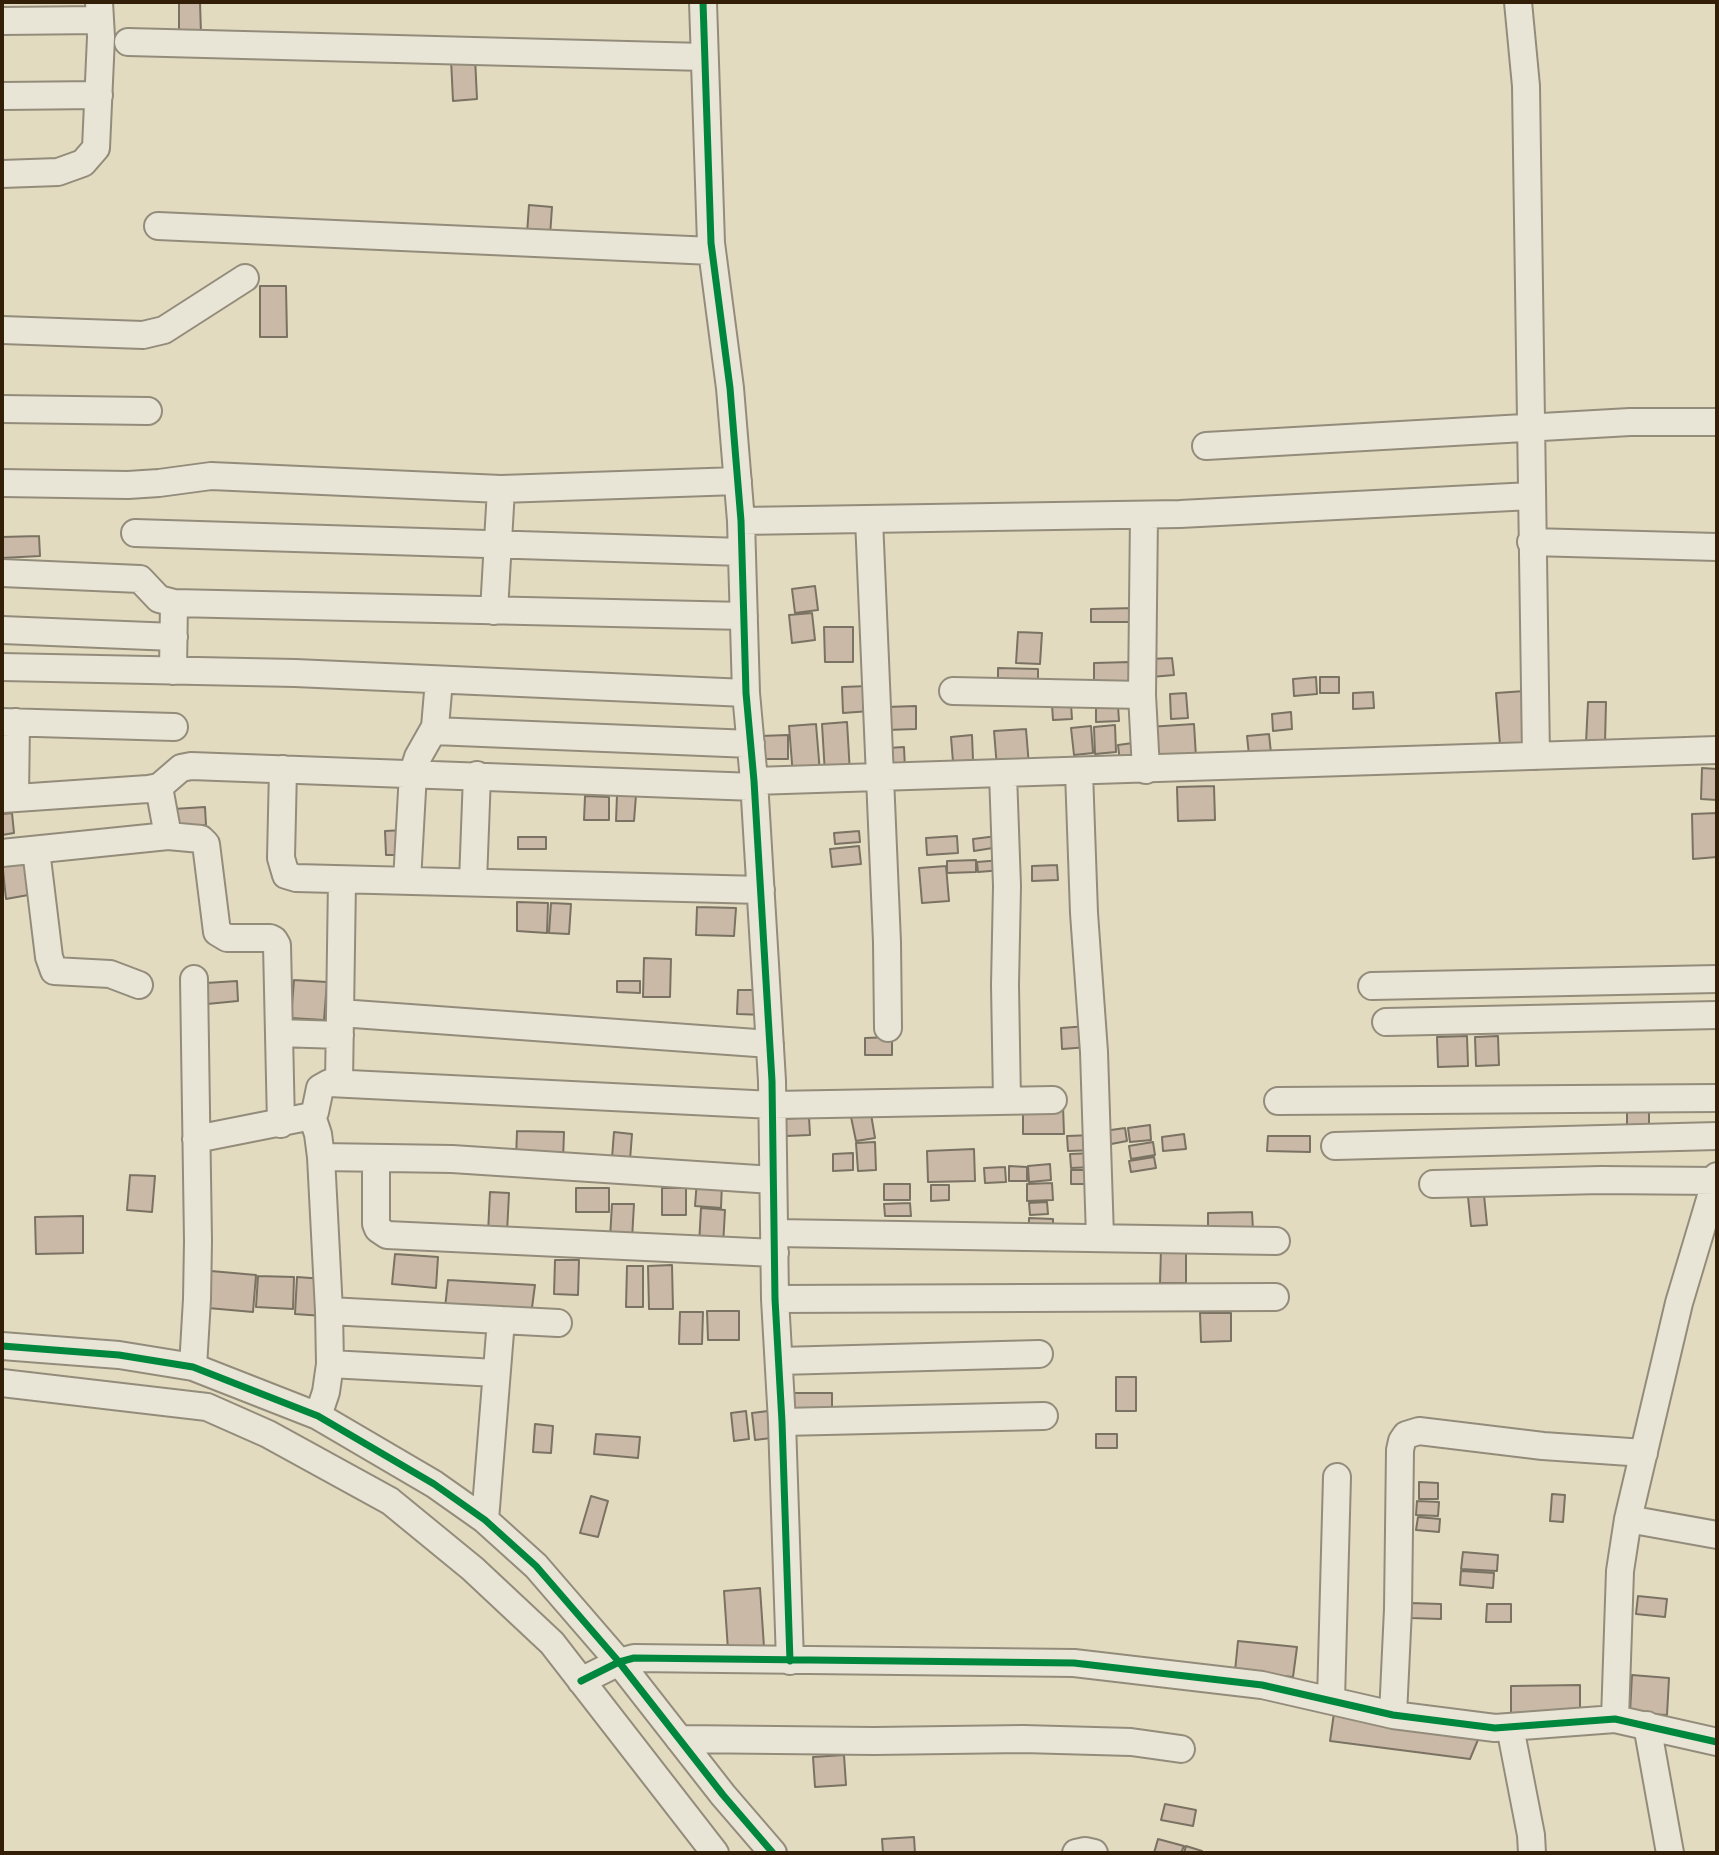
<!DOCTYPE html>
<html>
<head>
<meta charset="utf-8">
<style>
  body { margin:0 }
  #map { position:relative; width:1719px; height:1855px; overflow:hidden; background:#e3dbc0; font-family:"IM FELL Great Primer",serif }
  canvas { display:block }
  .frame { position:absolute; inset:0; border:4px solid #331e07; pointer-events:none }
</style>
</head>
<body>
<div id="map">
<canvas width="1719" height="1855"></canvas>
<div class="frame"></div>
</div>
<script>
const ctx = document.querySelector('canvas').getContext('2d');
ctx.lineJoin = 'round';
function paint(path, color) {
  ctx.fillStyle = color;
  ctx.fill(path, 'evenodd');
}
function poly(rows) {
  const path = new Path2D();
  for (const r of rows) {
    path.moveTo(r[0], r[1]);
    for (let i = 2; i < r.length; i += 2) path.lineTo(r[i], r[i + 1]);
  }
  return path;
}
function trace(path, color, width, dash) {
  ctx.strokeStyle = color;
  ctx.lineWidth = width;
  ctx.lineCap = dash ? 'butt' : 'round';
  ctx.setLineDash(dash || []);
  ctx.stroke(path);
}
const building = poly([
  [179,2,200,2,201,34,179,35,179,2],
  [475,57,477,99,453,101,451,59,475,57],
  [529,205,552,207,550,236,527,234,529,205],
  [260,286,286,286,287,337,260,337,260,286],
  [39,536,40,556,2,558,2,537,39,536],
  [815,586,818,610,795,613,792,589,815,586],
  [1136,608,1136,622,1091,622,1091,609,1136,608],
  [812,613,815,640,792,643,789,615,812,613],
  [824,627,853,627,853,662,825,662,824,627],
  [1018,632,1042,633,1040,664,1016,663,1018,632],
  [1172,658,1174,675,1151,677,1150,659,1172,658],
  [1130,662,1130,687,1094,688,1094,663,1130,662],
  [998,668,1038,669,1038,685,998,684,998,668],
  [1316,677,1317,694,1294,696,1293,679,1316,677],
  [1320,677,1339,677,1339,693,1320,693,1320,677],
  [868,686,870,711,843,713,842,687,868,686],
  [1525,691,1529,743,1500,745,1496,693,1525,691],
  [1373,692,1374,708,1353,709,1353,693,1373,692],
  [1186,693,1188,718,1171,719,1170,694,1186,693],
  [1588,702,1606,702,1605,743,1586,743,1588,702],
  [1071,704,1072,719,1053,720,1052,705,1071,704],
  [916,706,916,729,886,730,885,707,916,706],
  [1118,706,1119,721,1096,722,1096,708,1118,706],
  [1291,712,1292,729,1273,731,1272,714,1291,712],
  [847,722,850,773,825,774,822,724,847,722],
  [816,724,820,773,793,776,789,726,816,724],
  [1194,724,1196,757,1150,760,1148,727,1194,724],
  [1115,725,1116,752,1095,754,1094,727,1115,725],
  [1091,726,1093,753,1074,755,1071,728,1091,726],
  [1026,729,1029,766,997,768,994,731,1026,729],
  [1269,734,1271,753,1249,755,1247,736,1269,734],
  [788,735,788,759,761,759,760,736,788,735],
  [972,735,973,760,953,762,951,737,972,735],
  [1140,742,1142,760,1120,762,1118,745,1140,742],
  [904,747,905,769,889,770,888,748,904,747],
  [1702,768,1717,769,1717,800,1701,799,1702,768],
  [1214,786,1215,820,1178,821,1177,787,1214,786],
  [617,795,636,795,634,821,616,821,617,795],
  [585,796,609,797,609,820,584,820,585,796],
  [205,807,206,825,174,827,173,809,205,807],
  [12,813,14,833,2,835,2,814,12,813],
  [1717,813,1717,857,1693,859,1692,814,1717,813],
  [404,830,405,855,386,855,385,831,404,830],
  [859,831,860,842,835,844,834,833,859,831],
  [957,836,958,853,927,855,926,838,957,836],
  [997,836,999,847,974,851,973,839,997,836],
  [518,837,546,837,546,849,518,849,518,837],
  [859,846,861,864,832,867,830,849,859,846],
  [28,857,34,894,6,899,2,861,28,857],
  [976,860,976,872,947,873,947,861,976,860],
  [1002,860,1003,870,978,872,977,862,1002,860],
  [1057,865,1058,880,1032,881,1032,866,1057,865],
  [946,866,949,901,922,903,919,868,946,866],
  [517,902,548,903,547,933,517,931,517,902],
  [551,903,571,904,569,934,549,933,551,903],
  [697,907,736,908,734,936,696,935,697,907],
  [644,958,671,959,670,997,643,997,644,958],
  [294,980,327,982,324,1020,291,1018,294,980],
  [237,981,238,1001,207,1004,206,983,237,981],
  [617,981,640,981,640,993,617,992,617,981],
  [738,990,765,990,765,1015,737,1014,738,990],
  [1088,1026,1089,1047,1062,1049,1061,1028,1088,1026],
  [1467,1036,1468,1066,1438,1067,1437,1037,1467,1036],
  [1498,1036,1499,1065,1476,1066,1475,1037,1498,1036],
  [892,1037,892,1055,865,1055,865,1038,892,1037],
  [1649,1104,1649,1135,1627,1135,1627,1105,1649,1104],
  [1063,1105,1064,1134,1023,1134,1023,1106,1063,1105],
  [871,1114,875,1138,856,1141,851,1117,871,1114],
  [809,1117,810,1135,786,1136,785,1119,809,1117],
  [1150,1125,1151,1140,1130,1142,1128,1128,1150,1125],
  [1125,1128,1127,1141,1106,1145,1104,1131,1125,1128],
  [517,1131,564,1132,563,1161,516,1160,517,1131],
  [614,1132,632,1134,630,1160,612,1158,614,1132],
  [1184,1134,1186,1149,1163,1151,1162,1137,1184,1134],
  [1094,1135,1095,1150,1068,1151,1067,1136,1094,1135],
  [1268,1136,1310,1136,1310,1152,1267,1151,1268,1136],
  [875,1142,876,1170,858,1171,856,1143,875,1142],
  [1153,1142,1155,1155,1131,1159,1129,1146,1153,1142],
  [974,1149,975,1181,928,1182,927,1151,974,1149],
  [853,1153,853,1170,833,1171,833,1154,853,1153],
  [1095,1153,1095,1167,1071,1168,1070,1154,1095,1153],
  [1154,1157,1156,1168,1131,1172,1129,1161,1154,1157],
  [1050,1164,1051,1180,1029,1182,1028,1166,1050,1164],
  [1009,1166,1027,1167,1027,1181,1009,1181,1009,1166],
  [1005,1167,1006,1182,985,1183,984,1168,1005,1167],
  [1071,1170,1095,1170,1096,1184,1071,1184,1071,1170],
  [130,1175,155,1176,152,1212,127,1210,130,1175],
  [697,1180,722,1182,721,1208,695,1206,697,1180],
  [1052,1183,1053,1200,1027,1201,1027,1184,1052,1183],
  [884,1184,910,1184,910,1200,884,1200,884,1184],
  [931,1185,949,1185,949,1200,931,1201,931,1185],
  [576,1188,609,1188,609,1212,576,1212,576,1188],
  [662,1188,686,1188,686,1215,662,1215,662,1188],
  [490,1192,509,1193,507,1233,488,1233,490,1192],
  [1484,1195,1487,1225,1471,1226,1468,1197,1484,1195],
  [1047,1202,1048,1214,1030,1215,1029,1203,1047,1202],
  [910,1203,911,1216,885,1216,884,1204,910,1203],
  [612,1204,634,1204,632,1239,610,1238,612,1204],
  [701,1208,725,1210,723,1246,699,1245,701,1208],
  [1252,1212,1253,1230,1208,1231,1208,1213,1252,1212],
  [83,1216,83,1253,36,1254,35,1217,83,1216],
  [1029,1218,1053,1219,1053,1232,1029,1232,1029,1218],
  [1161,1248,1186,1248,1186,1283,1160,1283,1161,1248],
  [395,1254,438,1257,436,1288,392,1284,395,1254],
  [555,1260,579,1260,578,1295,554,1294,555,1260],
  [672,1265,673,1309,649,1309,648,1266,672,1265],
  [627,1266,643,1266,643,1307,626,1307,627,1266],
  [211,1271,256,1275,253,1312,208,1308,211,1271],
  [258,1276,294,1277,293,1309,256,1307,258,1276],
  [297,1277,324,1279,323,1316,295,1314,297,1277],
  [448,1280,535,1285,531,1315,445,1308,448,1280],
  [707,1311,739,1311,739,1340,708,1340,707,1311],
  [680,1312,703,1312,702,1344,679,1344,680,1312],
  [1200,1313,1231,1313,1231,1341,1201,1342,1200,1313],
  [1116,1377,1136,1377,1136,1411,1116,1411,1116,1377],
  [792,1393,832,1393,832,1409,792,1409,792,1393],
  [776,1410,779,1437,755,1440,752,1413,776,1410],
  [746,1411,749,1439,734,1441,731,1413,746,1411],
  [535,1424,553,1426,551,1453,533,1452,535,1424],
  [596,1434,640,1437,638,1458,594,1454,596,1434],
  [1096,1434,1117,1434,1117,1448,1096,1448,1096,1434],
  [1419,1482,1438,1483,1438,1499,1419,1499,1419,1482],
  [1552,1494,1565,1495,1563,1522,1550,1521,1552,1494],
  [591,1496,608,1501,598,1537,580,1533,591,1496],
  [1417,1501,1439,1502,1438,1516,1416,1515,1417,1501],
  [1418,1517,1440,1519,1439,1532,1416,1530,1418,1517],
  [1463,1552,1498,1555,1497,1571,1461,1569,1463,1552],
  [1461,1571,1494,1573,1493,1588,1460,1585,1461,1571],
  [760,1588,764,1647,728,1650,724,1591,760,1588],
  [1638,1596,1667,1599,1665,1617,1636,1614,1638,1596],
  [1410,1603,1441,1604,1441,1619,1410,1618,1410,1603],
  [1487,1604,1511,1604,1511,1622,1486,1622,1487,1604],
  [1238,1641,1297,1647,1293,1677,1235,1671,1238,1641],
  [1632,1675,1669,1678,1667,1715,1630,1713,1632,1675],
  [1580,1685,1580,1712,1511,1713,1511,1686,1580,1685],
  [1334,1713,1482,1730,1470,1759,1330,1741,1334,1713],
  [844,1755,846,1785,815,1787,813,1757,844,1755],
  [1165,1804,1196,1810,1193,1826,1161,1820,1165,1804],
  [914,1837,915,1853,883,1853,882,1839,914,1837],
  [1158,1839,1184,1846,1181,1853,1154,1853,1158,1839],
  [1186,1846,1202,1851,1201,1853,1184,1853,1186,1846]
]);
paint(building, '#cbb9a7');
trace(building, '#7a7262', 2);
const minor = poly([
  [703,2,711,243,730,388,741,521,746,693,754,781,772,1081,775,1299,782,1422,790,1661],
  [1518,2,1526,86,1536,756],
  [2,21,100,20],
  [128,42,704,57],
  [2,96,99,95],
  [2,174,58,172,83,163,96,148,101,37,99,2],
  [158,226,712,251],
  [2,330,143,335,164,330,245,278],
  [2,409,148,411],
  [1206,446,1630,422,1717,422],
  [2,483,128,485,159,483,211,476,501,489,738,481],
  [1144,515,1142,695,1146,770],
  [869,519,887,942,888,1028],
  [741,521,1180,514,1531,496],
  [135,533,742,552],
  [1531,542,1717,547],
  [2,573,140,579,159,599,174,603,173,671],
  [174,603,744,616],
  [494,611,501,489],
  [2,630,174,637],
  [2,667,295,673,746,693],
  [953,691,1142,695],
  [2,722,174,727],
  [434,731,751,744],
  [283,769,281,858,286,875,296,878,761,890],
  [1079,772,1084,913,1094,1052,1100,1237],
  [1003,774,1007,886,1005,985,1007,1101],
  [754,781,1717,750],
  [159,787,168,836,201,839,206,844,217,932,227,938,270,938,274,940,277,945,281,1124],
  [15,798,16,722],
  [2,799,148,789,159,787,181,768,191,766,755,787],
  [36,850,49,957,54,971,110,974,139,985],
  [2,853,168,836],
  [407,881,413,773,418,757,435,727,439,680],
  [473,882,477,775],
  [1372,986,1717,979],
  [340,1013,770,1044],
  [1386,1022,1717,1015],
  [279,1033,340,1035],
  [339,1083,342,880],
  [1278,1101,1717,1098],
  [312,1116,318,1134,321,1157,329,1311,330,1364,326,1392,318,1416],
  [196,1139,312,1116,315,1112,320,1088,329,1083,773,1105,1053,1100],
  [1335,1146,1717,1136],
  [321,1157,452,1159,773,1180],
  [376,1158,376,1224,378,1229,387,1235,775,1253],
  [1433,1184,1601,1180,1717,1181],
  [775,1233,1276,1241],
  [775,1299,1275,1297],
  [329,1311,558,1323],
  [2,1346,119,1355,193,1367,318,1416,434,1484,485,1520,536,1566,619,1662,723,1795,773,1853],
  [779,1361,1039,1354],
  [330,1364,496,1373],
  [193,1367,197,1299,198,1241,194,979],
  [2,1383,207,1407,268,1434,390,1501,473,1569,552,1643,715,1853],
  [782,1422,1044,1416],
  [1628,1519,1717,1535],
  [485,1520,501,1320],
  [581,1681,619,1662,634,1658,1074,1663,1262,1685,1393,1715,1495,1728,1615,1719,1717,1742],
  [1331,1700,1337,1477],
  [1393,1715,1398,1609,1400,1450,1402,1441,1406,1435,1419,1431,1543,1446,1644,1453],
  [1615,1719,1620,1571,1628,1519,1679,1303,1717,1176],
  [1647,1725,1670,1853],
  [1510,1727,1531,1835,1532,1853],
  [679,1739,874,1741,1023,1739,1131,1742,1181,1749],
  [1076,1853,1085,1851,1094,1853]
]);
trace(minor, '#938c7b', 30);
trace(minor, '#e8e4d6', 26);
trace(poly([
  [703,2,711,243,730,388,741,521,746,693,754,781,772,1081,775,1299,782,1422,790,1661],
  [2,1346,119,1355,193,1367,318,1416,434,1484,485,1520,536,1566,619,1662,723,1795,773,1853],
  [581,1681,619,1662,634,1658,1074,1663,1262,1685,1393,1715,1495,1728,1615,1719,1717,1742]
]), '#00873e', 7);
</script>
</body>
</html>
